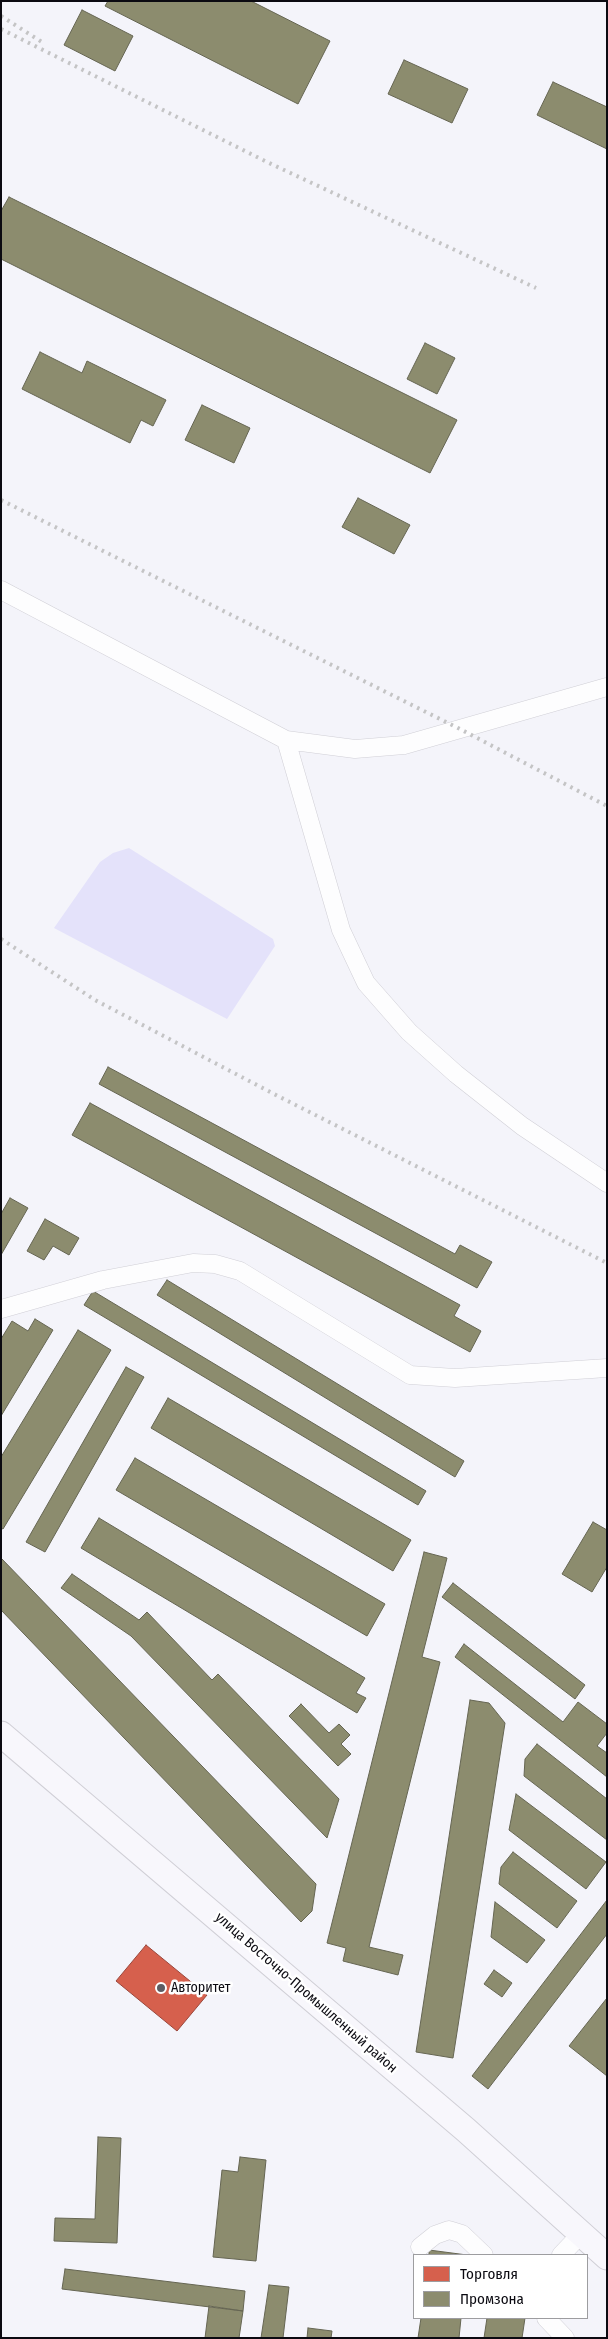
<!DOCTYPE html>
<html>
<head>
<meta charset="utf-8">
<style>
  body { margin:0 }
  #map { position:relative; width:608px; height:2339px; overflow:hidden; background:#f4f4fa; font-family:"Fira Sans Condensed",sans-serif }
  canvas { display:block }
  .frame { position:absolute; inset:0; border:2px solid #0b0a11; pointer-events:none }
  .legend { position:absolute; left:413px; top:2254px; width:175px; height:65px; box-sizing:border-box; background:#fff; border:1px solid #9d9da0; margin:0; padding:6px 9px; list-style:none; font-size:15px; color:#0b0a11 }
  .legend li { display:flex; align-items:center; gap:10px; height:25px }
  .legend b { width:25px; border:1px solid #9d9da0 }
</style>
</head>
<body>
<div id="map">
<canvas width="608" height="2339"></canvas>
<div class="frame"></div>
<ul class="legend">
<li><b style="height:14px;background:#d6604d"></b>Торговля</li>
<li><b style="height:14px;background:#8c8c6e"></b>Промзона</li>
</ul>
</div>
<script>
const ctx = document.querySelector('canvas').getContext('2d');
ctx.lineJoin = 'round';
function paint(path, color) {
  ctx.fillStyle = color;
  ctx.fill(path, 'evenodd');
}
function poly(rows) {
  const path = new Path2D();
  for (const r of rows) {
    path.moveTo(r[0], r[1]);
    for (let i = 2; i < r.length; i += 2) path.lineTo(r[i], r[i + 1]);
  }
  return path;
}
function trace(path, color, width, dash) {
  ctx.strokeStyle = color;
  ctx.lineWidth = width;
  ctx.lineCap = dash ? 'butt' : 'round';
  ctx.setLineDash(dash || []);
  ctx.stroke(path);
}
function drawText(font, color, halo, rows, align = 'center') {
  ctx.font = font + ' "Fira Sans Condensed",sans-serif';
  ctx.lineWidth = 5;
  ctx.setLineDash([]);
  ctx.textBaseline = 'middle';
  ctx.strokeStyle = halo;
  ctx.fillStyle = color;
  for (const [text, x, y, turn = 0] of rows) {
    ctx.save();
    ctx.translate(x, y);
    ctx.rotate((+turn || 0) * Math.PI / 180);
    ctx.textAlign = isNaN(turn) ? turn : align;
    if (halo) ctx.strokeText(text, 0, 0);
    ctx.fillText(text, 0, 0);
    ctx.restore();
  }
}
paint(poly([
  [129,848,273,939,275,946,227,1019,54,928,100,862,113,853]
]), '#e4e2fa');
const shops = poly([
  [146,1945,207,1995,177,2031,116,1981,146,1945]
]);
paint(shops, '#d6604d');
trace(shops, '#99463b', 1);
const industry = poly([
  [108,1,251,1,330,41,298,104,105,6,108,1],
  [82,10,133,36,115,71,64,45,82,10],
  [404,60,468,89,452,123,388,94,404,60],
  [553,82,607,107,607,149,537,115,553,82],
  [9,197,457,420,430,473,1,259,1,211,9,197],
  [425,343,455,358,437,394,407,379,425,343],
  [40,352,82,373,87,361,166,400,153,426,141,420,130,443,22,389,40,352],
  [202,405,250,428,234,463,185,440,202,405],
  [358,498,410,525,394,554,342,527,358,498],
  [108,1067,455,1254,460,1245,492,1262,477,1288,99,1084,108,1067],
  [90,1103,460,1305,454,1316,481,1331,470,1352,72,1135,90,1103],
  [10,1198,28,1208,1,1255,1,1214,10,1198],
  [45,1219,79,1238,69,1255,53,1246,44,1260,27,1251,45,1219],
  [167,1280,464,1461,455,1477,157,1295,167,1280],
  [93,1291,426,1491,418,1505,84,1305,93,1291],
  [35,1319,53,1330,1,1416,1,1339,12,1321,28,1331,35,1319],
  [78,1330,111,1350,3,1529,1,1528,1,1457,78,1330],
  [126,1367,144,1377,45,1552,26,1542,126,1367],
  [168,1398,411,1540,393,1571,151,1428,168,1398],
  [135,1458,385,1604,367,1636,116,1490,135,1458],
  [99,1518,365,1678,356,1693,366,1698,357,1713,81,1548,99,1518],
  [593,1522,607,1530,607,1567,592,1592,562,1574,593,1522],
  [424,1552,447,1558,422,1657,440,1662,369,1947,403,1955,398,1975,343,1961,346,1948,327,1943,424,1552],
  [1,1558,316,1884,312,1911,301,1922,1,1610,1,1558],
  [72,1574,139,1620,147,1612,212,1680,218,1674,339,1799,327,1838,131,1636,61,1588,72,1574],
  [453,1583,585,1685,575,1699,442,1597,453,1583],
  [464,1644,563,1722,578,1702,607,1724,607,1733,597,1746,607,1753,607,1777,455,1657,464,1644],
  [470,1700,489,1703,505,1723,453,2058,416,2052,470,1700],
  [301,1704,329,1733,339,1724,350,1735,341,1744,351,1754,338,1766,289,1716,301,1704],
  [537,1744,607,1799,607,1840,524,1776,525,1759,537,1744],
  [516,1794,606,1862,586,1889,509,1830,516,1794],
  [513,1852,577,1901,557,1928,499,1884,501,1867,513,1852],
  [607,1900,607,1934,488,2089,472,2076,607,1900],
  [495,1902,545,1940,527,1963,491,1937,495,1902],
  [494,1970,512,1983,502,1997,484,1984,494,1970],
  [607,1998,607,2076,569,2046,607,1998],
  [98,2137,121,2138,117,2243,54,2241,55,2218,95,2219,98,2137],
  [240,2157,266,2160,256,2261,213,2257,222,2170,238,2172,240,2157],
  [429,2250,467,2255,429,2255,429,2250],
  [65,2269,245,2291,243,2311,62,2289,65,2269],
  [269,2285,289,2287,283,2338,261,2338,269,2285],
  [209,2306,243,2311,239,2338,205,2338,209,2306],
  [421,2318,461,2318,459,2338,418,2338,421,2318],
  [487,2318,525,2318,522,2338,484,2338,487,2318],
  [308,2328,332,2331,331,2338,307,2338,308,2328]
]);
paint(industry, '#8c8c6e');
trace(industry, '#656552', 1);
const street = poly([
  [1,590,286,740,355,749,404,745,607,687],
  [286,740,341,930,366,983,409,1032,456,1074,522,1126,607,1183],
  [1,1309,103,1280,193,1263,215,1264,240,1271,410,1375,455,1378,607,1368],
  [420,2247,435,2235,449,2230,462,2234,484,2255],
  [561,2255,581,2234],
  [546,2318,565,2338]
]);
const secondary = poly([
  [1,1734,466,2130,607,2257]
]);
trace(street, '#d0cfd6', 19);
trace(secondary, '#d0cfd6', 27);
trace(street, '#fdfdfe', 18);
trace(secondary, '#f8f7fc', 25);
trace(poly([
  [1,16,45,44],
  [1,29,267,162,536,288],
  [1,500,458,728,607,806],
  [1,939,95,1000,274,1094,607,1263]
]), '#c4c4c5', 4, [2.5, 5]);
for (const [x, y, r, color] of [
  [161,1988,5,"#5d5c63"]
]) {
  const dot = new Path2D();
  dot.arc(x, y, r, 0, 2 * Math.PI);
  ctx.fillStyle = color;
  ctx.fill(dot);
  trace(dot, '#fff', 2);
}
drawText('14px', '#0b0a11', '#fff', [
  ["Авторитет",171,1988]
], 'left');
drawText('14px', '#0b0a11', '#fff', [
  ["улица Восточно-Промышленный район",306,1993,41]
]);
</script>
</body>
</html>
